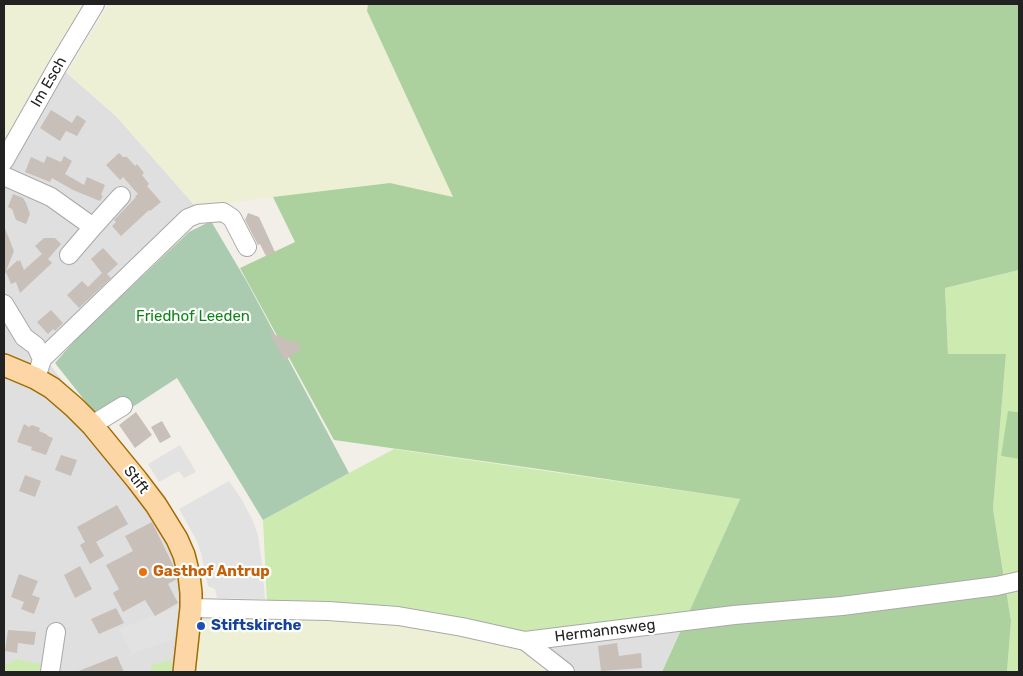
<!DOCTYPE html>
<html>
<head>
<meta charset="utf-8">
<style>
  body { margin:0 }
  #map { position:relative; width:1023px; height:676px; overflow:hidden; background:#f2efe9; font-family:Rubik,sans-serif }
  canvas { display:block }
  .frame { position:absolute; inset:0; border:5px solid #222; pointer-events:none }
</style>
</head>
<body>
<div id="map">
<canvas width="1023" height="676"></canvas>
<div class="frame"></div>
</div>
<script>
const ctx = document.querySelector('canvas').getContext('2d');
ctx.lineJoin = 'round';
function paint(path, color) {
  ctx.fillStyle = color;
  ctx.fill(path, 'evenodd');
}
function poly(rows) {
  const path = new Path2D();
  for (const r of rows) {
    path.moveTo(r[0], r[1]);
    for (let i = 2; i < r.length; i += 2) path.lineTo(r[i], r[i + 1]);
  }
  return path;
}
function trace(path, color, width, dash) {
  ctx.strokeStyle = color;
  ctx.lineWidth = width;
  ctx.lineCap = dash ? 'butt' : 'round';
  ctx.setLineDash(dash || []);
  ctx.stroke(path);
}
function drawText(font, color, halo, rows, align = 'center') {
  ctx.font = font + ' Rubik,sans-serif';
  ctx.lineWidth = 4.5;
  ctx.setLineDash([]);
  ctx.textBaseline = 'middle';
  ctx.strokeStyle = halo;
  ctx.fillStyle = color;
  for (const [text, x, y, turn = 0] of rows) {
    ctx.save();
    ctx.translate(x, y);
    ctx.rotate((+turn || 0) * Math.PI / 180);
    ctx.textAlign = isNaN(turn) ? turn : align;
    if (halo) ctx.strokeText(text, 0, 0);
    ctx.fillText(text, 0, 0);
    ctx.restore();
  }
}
paint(poly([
  [60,67,117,117,196,207,50,365,164,507,189,552,191,672,4,672,4,161],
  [682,627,662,672,577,672,568,667,542,645]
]), '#e0dfdf');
paint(poly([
  [4,4,78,4,83,9,4,146],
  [109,4,368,4,367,11,454,198,390,183,196,207,117,117,67,73],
  [195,615,400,621,524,649,555,672,191,672]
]), '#eef0d5');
paint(poly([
  [1019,270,1019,412,1009,411,1001,456,1019,459,1019,577,1005,582,993,509,1006,354,948,354,945,288],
  [394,449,740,499,687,617,526,634,267,604,263,520,349,473],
  [1019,588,1019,672,1007,672,1011,621,1006,592],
  [16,659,46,665,46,672,4,672,4,664,8,664],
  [172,660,171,672,151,672,151,666,154,664]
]), '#cdebb0');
paint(poly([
  [368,4,1019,4,1019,270,945,288,948,354,1006,354,993,509,1011,621,1007,672,662,672,740,499,539,469,334,440,240,268,295,242,273,197,390,183,453,197,367,11],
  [1008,411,1019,412,1019,459,1001,456]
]), '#add19e');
paint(poly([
  [211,221,247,282,349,473,263,520,177,378,108,423,93,411,55,363,76,339,189,232]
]), '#aacbaf');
paint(poly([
  [180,445,196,472,184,478,179,471,159,482,148,464],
  [229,481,242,500,252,519,258,535,262,563,265,599,217,598,215,589,208,586,201,553,196,539,179,509],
  [179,606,174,639,132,654,119,629]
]), '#e2e2e2');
paint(poly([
  [51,110,72,123,77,115,86,121,77,136,66,131,60,141,40,128],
  [119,153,123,157,127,157,135,166,137,164,144,173,142,175,149,184,147,186,161,202,150,211,149,210,121,236,112,226,116,222,114,220,136,197,135,196,138,194,123,177,120,180,106,165],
  [47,156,61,162,64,156,72,161,65,174,84,185,87,177,105,185,101,195,103,196,100,201,73,190,52,178,50,182,25,172,31,157,44,163],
  [13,194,23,198,26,203,30,214,26,224,16,220,12,209,8,207],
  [248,213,259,217,275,252,266,256,260,244,258,245,245,220],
  [4,226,14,251,6,271,18,260,18,262,20,260,24,270,42,254,35,246,44,238,55,238,61,244,48,259,52,263,20,293,16,282,11,284,6,272,4,276],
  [103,248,118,264,107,274,111,278,79,308,67,295,82,281,88,287,102,273,91,259],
  [51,310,63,323,55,331,53,329,48,334,37,322],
  [269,332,292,342,296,340,301,350,284,360],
  [136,412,152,435,135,448,119,425],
  [162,421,171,437,160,443,151,427],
  [24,424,29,427,32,425,40,428,39,431,46,434,48,436,53,438,46,455,31,450,32,447,17,442],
  [61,455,77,460,71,476,55,470],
  [25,475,41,481,35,497,19,491],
  [117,505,128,524,96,542,104,556,90,564,80,545,85,542,77,527],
  [152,522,174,567,177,579,168,584,178,603,155,616,145,600,123,612,113,593,119,589,106,565,133,551,125,536],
  [80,566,92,589,75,598,64,575],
  [19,574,38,581,32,595,40,598,34,614,21,609,24,602,11,597],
  [116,608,124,623,99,634,91,619],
  [8,630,36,632,34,645,18,643,17,653,5,651],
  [617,643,619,656,641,653,642,668,601,671,598,646],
  [117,656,124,672,76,672,99,663]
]), '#c7bfb8');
const minor = poly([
  [4,161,59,64,95,4],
  [4,176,51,197,93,227,121,196],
  [69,255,93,227],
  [4,304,24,337,36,346,42,359,39,369],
  [42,359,188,218,198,214,223,212,232,218,247,247],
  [92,425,123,406],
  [191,608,328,611,398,616,462,627,525,641,734,615,842,606,997,586,1019,581],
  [525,641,565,672],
  [50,672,56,632]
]);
const major = poly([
  [4,365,35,378,52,388,74,407,92,425,137,480,156,505,177,539,184,555,189,575,191,593,191,608,184,672]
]);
trace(minor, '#a9a9a9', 20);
trace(major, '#a06b00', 24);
trace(minor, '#fff', 18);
trace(major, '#fcd6a4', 21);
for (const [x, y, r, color] of [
  [143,572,5,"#e8710a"],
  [201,626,5,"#1a4fb4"]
]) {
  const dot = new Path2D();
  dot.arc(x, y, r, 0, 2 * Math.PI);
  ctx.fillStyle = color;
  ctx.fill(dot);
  trace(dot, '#fff', 2);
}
drawText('15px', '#222', '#fff', [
  ["Im Esch",49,82,-60],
  ["Stift",136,480,52],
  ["Hermannsweg",605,631,-7]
]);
drawText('15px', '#0c8416', '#fff', [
  ["Friedhof Leeden",193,317]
]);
drawText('bold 15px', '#c56008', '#fff', [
  ["Gasthof Antrup",153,572]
], 'left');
drawText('bold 15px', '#164399', '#fff', [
  ["Stiftskirche",211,626]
], 'left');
</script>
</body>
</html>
